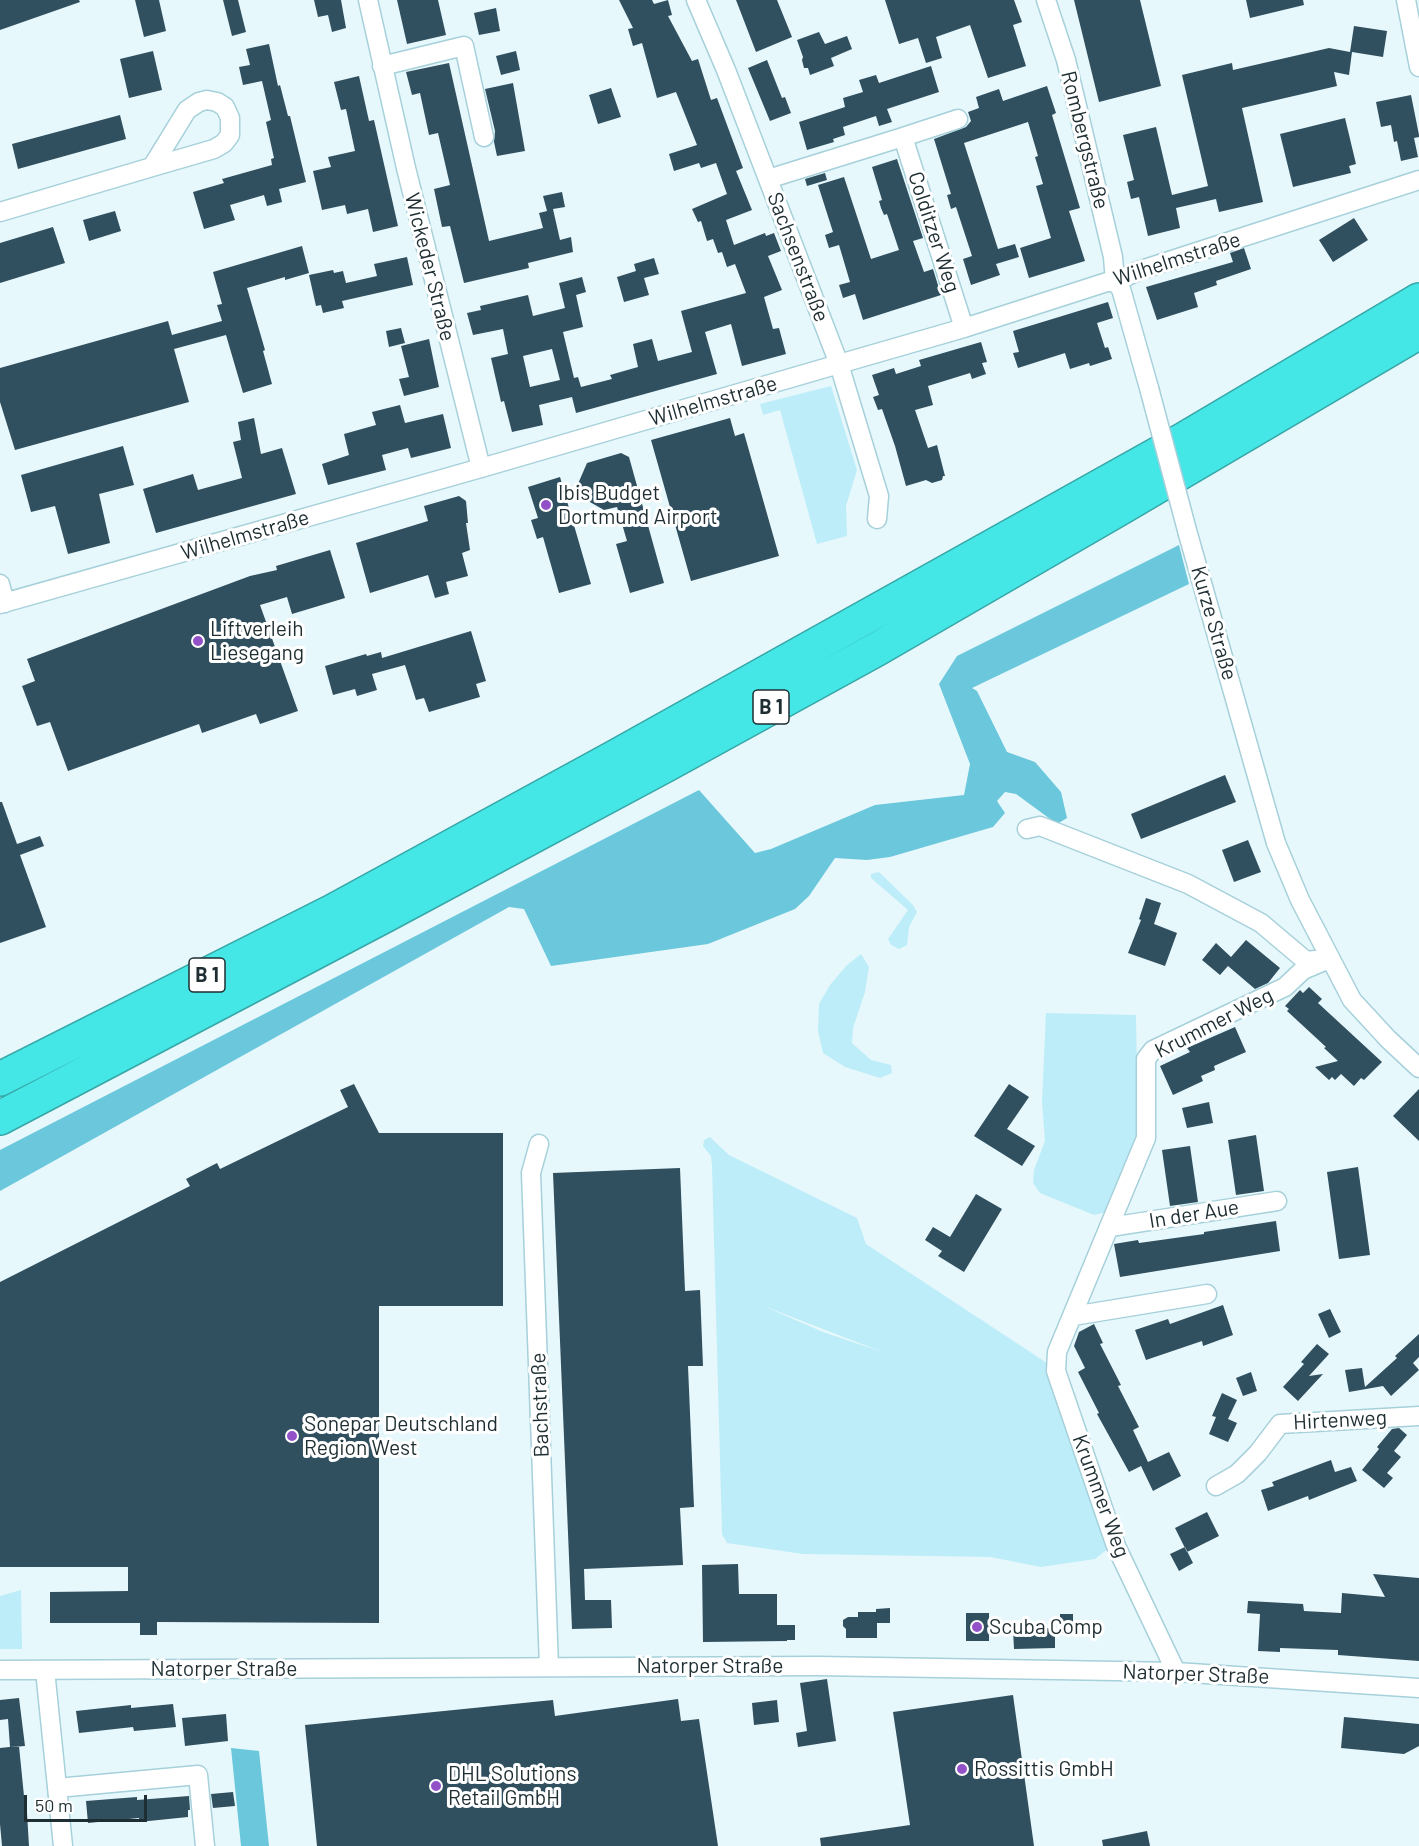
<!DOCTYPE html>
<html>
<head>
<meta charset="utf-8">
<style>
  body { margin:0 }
  #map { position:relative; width:1419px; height:1846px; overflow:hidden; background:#e7f8fc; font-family:Barlow,sans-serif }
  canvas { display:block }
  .scale { position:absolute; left:24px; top:1795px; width:123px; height:27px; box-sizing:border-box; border:3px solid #1e2e32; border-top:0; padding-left:8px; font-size:18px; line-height:21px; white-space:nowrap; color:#1e2e32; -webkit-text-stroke:4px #fff; paint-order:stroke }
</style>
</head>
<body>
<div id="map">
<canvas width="1419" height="1846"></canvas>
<div class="scale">50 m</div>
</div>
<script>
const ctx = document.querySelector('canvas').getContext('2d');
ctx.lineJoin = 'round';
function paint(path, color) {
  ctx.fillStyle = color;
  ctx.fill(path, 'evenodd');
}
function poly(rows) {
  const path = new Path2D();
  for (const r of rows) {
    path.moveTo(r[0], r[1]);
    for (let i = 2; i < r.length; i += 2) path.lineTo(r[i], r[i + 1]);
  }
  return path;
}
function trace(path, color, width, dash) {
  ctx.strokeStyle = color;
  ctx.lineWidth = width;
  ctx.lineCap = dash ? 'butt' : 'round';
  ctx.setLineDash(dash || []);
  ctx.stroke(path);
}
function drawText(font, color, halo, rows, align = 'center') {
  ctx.font = font + ' Barlow,sans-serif';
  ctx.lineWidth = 6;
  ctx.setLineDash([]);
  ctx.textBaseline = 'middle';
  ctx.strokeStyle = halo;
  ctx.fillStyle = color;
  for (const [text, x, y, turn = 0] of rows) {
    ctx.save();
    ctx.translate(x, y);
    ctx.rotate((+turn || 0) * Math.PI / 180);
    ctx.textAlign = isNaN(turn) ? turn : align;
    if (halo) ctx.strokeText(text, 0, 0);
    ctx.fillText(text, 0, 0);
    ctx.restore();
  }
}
paint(poly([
  [831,386,857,470,846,506,847,536,817,544,780,410,763,415,760,404],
  [879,872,913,905,917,912,909,927,907,945,899,949,891,945,888,939,908,910,871,878,871,874],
  [861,954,869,967,865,992,853,1028,852,1043,871,1060,891,1065,892,1073,880,1078,845,1067,823,1053,818,1031,819,1004,830,985,847,965],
  [1046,1013,1136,1015,1138,1126,1137,1140,1108,1212,1094,1215,1040,1193,1033,1183,1034,1170,1045,1141,1042,1102],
  [710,1137,729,1155,857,1218,866,1244,1050,1365,1110,1547,1095,1559,1041,1567,990,1557,803,1554,727,1543,722,1534,712,1167,711,1156,703,1146,704,1140],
  [761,1305,890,1355,891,1355,823,1332],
  [21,1590,22,1649,0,1649,0,1596]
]), '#bdedf9');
paint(poly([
  [1179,545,1189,584,972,688,977,691,1007,752,1035,762,1061,792,1067,818,1057,824,1016,794,1005,792,997,801,1005,813,993,827,890,857,867,860,835,858,809,896,795,909,708,944,551,966,524,909,509,907,0,1191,0,1150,699,790,755,853,771,849,875,805,964,795,970,764,939,684,957,656],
  [231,1748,259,1751,269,1846,241,1846]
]), '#6bc7db');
paint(poly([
  [0,0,79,0,80,2,0,30],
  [135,0,159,0,166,31,144,37],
  [223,0,238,0,246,32,232,36],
  [314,0,341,0,346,28,332,32,328,15,318,17],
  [397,0,438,0,446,35,407,44],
  [619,0,652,0,654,4,668,0,672,15,668,16,692,61,698,59,711,100,717,98,743,168,736,171,752,210,726,220,734,245,765,233,766,236,774,233,781,251,768,256,782,290,764,297,773,329,779,328,786,354,742,366,731,324,705,332,717,374,576,413,572,397,539,405,543,425,512,432,504,401,501,402,491,358,508,354,503,329,473,335,467,313,481,310,480,306,528,295,533,316,565,308,559,283,582,277,586,292,576,295,583,327,563,332,574,378,578,377,581,387,612,379,610,375,638,367,633,344,652,339,658,361,692,352,681,311,746,293,735,264,727,267,722,252,718,253,713,239,707,241,701,221,698,222,692,209,727,194,716,163,701,168,699,163,674,171,669,154,697,145,676,92,657,98,642,43,633,46,628,29,633,28],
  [552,349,560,380,530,387,523,356],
  [736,0,777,0,792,37,756,52],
  [885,0,1014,0,1022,22,1013,25,1026,66,988,78,970,25,936,37,942,58,926,63,918,38,899,44],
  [1074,0,1140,0,1161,86,1099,102],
  [1246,0,1303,0,1304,5,1250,18],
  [496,8,500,31,479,35,474,13],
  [1354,26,1387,31,1383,57,1352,52,1349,75,1334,72,1337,86,1242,108,1263,202,1219,212,1216,199,1176,208,1180,228,1148,236,1139,197,1131,199,1127,182,1134,180,1123,135,1156,127,1172,195,1208,186,1182,75,1232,63,1233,70,1329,48,1350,52],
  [819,32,825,44,847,36,852,49,831,58,834,66,810,75,808,68,804,68,802,60,803,57,797,40],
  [269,44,278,86,280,85,288,116,290,116,306,182,279,189,282,202,267,206,264,195,230,205,235,220,204,229,193,192,224,183,222,179,272,165,271,159,274,158,266,122,271,120,262,81,243,85,239,67,250,65,246,49],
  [153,51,162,90,129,98,120,59],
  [516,51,520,70,501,75,496,56],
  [767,60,782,98,785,97,791,113,770,121,748,68],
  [449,63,489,241,543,228,539,213,547,211,543,196,562,192,565,207,553,209,560,240,571,237,573,252,528,263,529,268,464,283,450,226,442,227,434,189,450,185,438,133,429,135,420,93,412,95,406,72],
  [931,66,939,92,887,109,892,122,879,126,876,116,843,127,845,135,833,139,834,142,807,150,799,122,845,107,843,98,863,92,859,80,876,75,879,83],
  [359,76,369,121,374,120,398,226,373,232,368,209,347,214,345,205,322,210,313,171,331,167,328,157,355,151,346,109,341,110,334,82],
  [513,83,525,151,497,156,494,142,495,131,485,89],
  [1047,86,1056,113,1052,115,1080,208,1069,211,1085,261,1029,278,1020,248,1051,238,1036,186,1043,184,1035,157,1038,156,1028,122,964,143,998,249,1015,244,1019,257,996,264,1000,275,971,285,963,259,972,256,956,207,951,209,947,195,951,194,934,139,966,127,971,121,968,112,979,108,976,97,999,89,1003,101],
  [611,88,621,117,598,124,589,95],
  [1411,95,1419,135,1419,137,1414,138,1418,157,1401,161,1397,141,1394,142,1391,125,1381,127,1376,102],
  [120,115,126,139,18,169,12,144],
  [1345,118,1356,164,1349,166,1351,173,1293,187,1280,134],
  [897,159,923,238,913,241,924,272,933,269,941,295,863,320,855,294,843,298,839,285,850,282,839,245,829,248,825,235,833,232,818,185,844,177,871,259,899,250,887,214,884,215,881,208,879,201,882,200,872,167],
  [825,173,827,180,807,186,805,179],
  [115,211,121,231,89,241,83,220],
  [1354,218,1368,240,1333,262,1319,240],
  [53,227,65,263,0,283,0,243],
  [302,246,309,273,285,280,285,277,247,288,265,350,263,351,272,384,243,393,226,335,174,349,189,402,15,450,0,402,0,368,168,321,172,335,222,321,217,305,222,304,213,272],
  [1244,248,1251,269,1216,281,1217,285,1194,293,1198,307,1157,320,1146,287,1233,262,1230,253],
  [407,257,413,285,342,301,344,308,323,313,321,305,316,306,309,275,333,270,334,273,343,271,346,283,377,276,374,264],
  [654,258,659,274,644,278,649,295,624,302,617,277,636,271,634,264],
  [1108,302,1113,318,1097,323,1105,348,1108,347,1112,359,1090,366,1089,363,1070,369,1065,353,1018,368,1013,353,1019,352,1013,331],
  [401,328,405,343,389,347,386,331],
  [429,339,439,387,404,396,399,379,409,377,401,346],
  [981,342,987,362,982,363,986,374,972,379,970,373,928,386,933,405,915,410,928,448,937,445,945,476,943,476,942,480,932,483,926,480,906,486,895,446,882,409,878,410,873,397,879,395,872,375,894,368,896,374,921,366,919,360],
  [400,405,405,423,443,414,451,448,411,458,408,448,382,455,386,470,328,485,322,464,349,455,344,434,376,425,372,412],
  [254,418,261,454,282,448,296,494,156,533,143,489,193,474,198,490,242,478,233,442,241,440,238,422],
  [730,418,735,436,744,433,779,556,691,581,651,440],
  [123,446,134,485,99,494,110,543,68,554,55,506,31,512,21,475],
  [621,453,629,457,664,583,630,593,616,544,627,541,617,507,604,510,574,493,587,463],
  [560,477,591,584,559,593,543,537,537,539,531,520,538,518,528,487],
  [459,496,466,501,468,523,466,523,470,550,462,553,468,576,446,582,449,594,435,598,428,575,370,593,356,543,428,521,424,506],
  [330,550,345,598,292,614,287,597,260,605,298,711,260,724,256,714,202,733,199,724,68,771,50,722,37,726,22,686,35,681,27,659,250,576,277,570,276,566],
  [471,631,486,681,476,684,480,697,429,712,424,698,416,700,405,665,372,674,377,690,357,696,355,689,333,695,325,666,366,654,367,656,381,652,382,658],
  [1225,775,1236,802,1141,839,1131,814],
  [0,802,2,802,17,844,40,836,44,846,20,855,46,927,0,943],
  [1248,840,1261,872,1234,882,1222,850],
  [1146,898,1161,903,1154,924,1177,933,1165,966,1128,953,1141,920,1139,919],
  [1246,940,1280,968,1268,983,1255,989,1228,966,1220,975,1202,960,1216,943,1231,957],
  [1309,987,1322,999,1318,1003,1382,1062,1364,1080,1361,1078,1354,1086,1341,1074,1335,1080,1332,1077,1329,1080,1315,1067,1338,1061,1324,1048,1326,1047,1287,1011,1289,1009,1285,1006,1300,990,1303,993],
  [1235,1027,1246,1052,1214,1066,1215,1070,1201,1076,1203,1081,1173,1095,1160,1066,1190,1052,1187,1048],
  [354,1084,379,1133,503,1133,503,1306,379,1306,379,1623,157,1622,157,1635,140,1635,140,1623,50,1623,50,1592,128,1591,128,1567,0,1567,0,1282,190,1186,186,1179,217,1163,220,1169,348,1107,340,1090],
  [1009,1084,1029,1097,1007,1129,1035,1146,1022,1166,974,1136],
  [1419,1089,1419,1141,1393,1116],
  [1209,1102,1213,1123,1187,1128,1182,1108],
  [1256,1135,1264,1191,1236,1195,1228,1140],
  [1190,1146,1198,1202,1170,1206,1162,1150],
  [1358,1167,1370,1255,1339,1259,1327,1172],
  [680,1168,685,1291,700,1290,703,1366,688,1366,694,1507,680,1508,683,1565,584,1569,585,1600,611,1600,612,1628,572,1629,553,1173],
  [976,1194,1002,1209,964,1272,938,1256,942,1251,925,1240,933,1227,950,1237],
  [1276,1221,1280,1251,1120,1277,1114,1244,1138,1240,1139,1243,1204,1234,1204,1232],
  [1223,1305,1233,1335,1203,1346,1202,1341,1146,1360,1135,1330,1168,1319,1170,1324],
  [1330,1309,1341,1332,1329,1338,1318,1314],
  [1094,1324,1103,1343,1100,1344,1121,1385,1118,1386,1139,1427,1133,1430,1148,1462,1169,1452,1181,1476,1153,1491,1141,1466,1129,1472,1097,1414,1099,1413,1078,1372,1085,1368,1074,1346,1079,1332],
  [1419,1334,1419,1357,1413,1363,1419,1370,1391,1396,1383,1386,1349,1392,1345,1370,1362,1368,1365,1387,1397,1358,1395,1356],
  [1317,1344,1329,1354,1309,1376,1323,1374,1298,1401,1283,1387,1304,1364,1301,1362],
  [1251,1372,1257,1391,1243,1396,1236,1378],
  [1222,1393,1237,1400,1228,1419,1237,1423,1228,1442,1209,1434,1216,1417,1212,1416],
  [1399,1428,1407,1435,1394,1451,1401,1457,1387,1473,1393,1478,1384,1488,1362,1470,1379,1449,1377,1447,1392,1429],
  [1331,1460,1335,1472,1351,1467,1357,1481,1309,1500,1308,1496,1268,1511,1261,1490,1274,1486,1272,1482],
  [1207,1512,1219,1536,1187,1552,1175,1528],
  [1185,1547,1193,1563,1179,1571,1170,1554],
  [738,1564,739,1594,777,1594,777,1625,795,1625,795,1640,787,1640,787,1641,703,1642,702,1565],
  [1373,1574,1419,1578,1419,1661,1338,1655,1338,1650,1280,1648,1280,1652,1258,1651,1260,1614,1247,1613,1248,1601,1303,1604,1304,1611,1341,1613,1342,1593,1385,1597],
  [890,1608,890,1623,877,1623,877,1638,846,1638,846,1629,843,1626,843,1620,848,1617,858,1617,858,1612,876,1612,876,1609],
  [966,1613,989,1613,989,1641,966,1641],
  [1060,1614,1073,1614,1073,1630,1060,1630],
  [1055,1628,1055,1648,1014,1649,1013,1629],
  [827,1679,836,1741,798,1747,796,1733,807,1731,800,1683],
  [1013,1695,1034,1846,821,1846,820,1838,910,1825,893,1712],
  [19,1698,25,1746,10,1747,8,1719,0,1720,0,1700],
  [678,1699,681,1721,699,1719,718,1846,317,1846,305,1725,553,1700,555,1716],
  [777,1700,779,1722,754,1725,752,1703],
  [173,1704,176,1727,134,1731,133,1727,79,1733,76,1711,131,1705,131,1708],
  [226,1714,228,1741,185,1746,182,1718],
  [1344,1717,1419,1724,1419,1746,1404,1754,1341,1748],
  [19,1746,24,1796,26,1796,29,1846,2,1846,0,1824,0,1748],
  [233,1792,235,1806,213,1808,211,1794],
  [189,1796,190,1810,188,1810,188,1817,139,1822,139,1818,88,1823,86,1801,137,1797,137,1800],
  [1147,1831,1150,1846,1103,1846,1102,1840]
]), '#304f5f');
const minor = poly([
  [368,0,406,168,481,468],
  [696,0,726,70,839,364,879,496,877,519],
  [1046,0,1066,60,1113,257,1115,282],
  [1406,0,1419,67],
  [382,66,464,46,484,137],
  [958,119,903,137,964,328],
  [768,179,903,137],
  [0,212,152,167,214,149,224,143,230,135,230,118,225,107,217,102,207,100,199,102,187,110,152,167],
  [1115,282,1121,289,1149,388],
  [1188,534,1276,843,1300,900,1352,1000,1388,1039,1419,1068],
  [0,584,5,603],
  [0,604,481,468,839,364,964,328,1107,282,1115,282,1138,271,1419,180],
  [1027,829,1040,826,1188,884,1261,923,1306,961,1324,959],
  [539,1144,531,1173,549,1667],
  [1110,1227,1277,1201],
  [1073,1316,1207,1294],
  [1216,1486,1237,1474,1258,1453,1280,1424,1419,1416],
  [0,1670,818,1666,1176,1672,1419,1688],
  [45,1670,63,1846],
  [1176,1672,1116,1546,1056,1371,1057,1352,1146,1138,1146,1059,1153,1050,1285,987,1303,970,1329,959],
  [57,1788,198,1775,205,1846]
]);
const motorway = poly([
  [0,1079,333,911,615,757,1181,441,1419,300],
  [0,1118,386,915,668,764,877,649,1124,506,1419,332]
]);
trace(minor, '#a6d0da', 21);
trace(motorway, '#37a6a7', 36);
trace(minor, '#fff', 18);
trace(motorway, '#44e6e6', 33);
const minorBridge = poly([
  [1149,388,1188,534]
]);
trace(minorBridge, '#a6d0da', 21, []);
trace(minorBridge, '#fff', 18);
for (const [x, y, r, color] of [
  [546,505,6,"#9251c7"],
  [198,641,6,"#9251c7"],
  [292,1436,6,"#9251c7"],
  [977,1627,6,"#9251c7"],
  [962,1769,6,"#9251c7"],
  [436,1786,6,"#9251c7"]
]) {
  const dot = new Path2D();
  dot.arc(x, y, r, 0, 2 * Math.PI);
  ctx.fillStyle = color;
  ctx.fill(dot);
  trace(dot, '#fff', 2);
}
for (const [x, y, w] of [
  [771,707,36],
  [207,975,36]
]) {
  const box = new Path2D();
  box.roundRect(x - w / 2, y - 17, w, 34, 4.5);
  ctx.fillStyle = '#fff';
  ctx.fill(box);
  trace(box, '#1e2e32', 1.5);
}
drawText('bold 20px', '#1e2e32', null, [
  ["B 1",771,707],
  ["B 1",207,975]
]);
drawText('21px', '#1e2e32', '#fff', [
  ["Rombergstraße",1085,140,76],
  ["Colditzer Weg",934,232,72],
  ["Sachsenstraße",798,257,69],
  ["Wilhelmstraße",1177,259,-18],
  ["Wickeder Straße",430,267,76],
  ["Wilhelmstraße",713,401,-16],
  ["Wilhelmstraße",245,535,-16],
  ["Kurze Straße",1214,623,74],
  ["Krummer Weg",1214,1023,-27],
  ["In der Aue",1194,1214,-9],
  ["Bachstraße",540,1405,-92],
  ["Hirtenweg",1340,1420,-3],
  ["Krummer Weg",1101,1496,70],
  ["Natorper Straße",710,1666],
  ["Natorper Straße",224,1669],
  ["Natorper Straße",1196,1674,2]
]);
drawText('21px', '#1e2e32', '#fff', [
  ["Ibis Budget",558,493],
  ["Dortmund Airport",558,517],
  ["Liftverleih",210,629],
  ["Liesegang",210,653],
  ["Sonepar Deutschland",304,1424],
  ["Region West",304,1448],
  ["Scuba Comp",989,1627],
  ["Rossittis GmbH",974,1769],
  ["DHL Solutions",448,1774],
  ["Retail GmbH",448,1798]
], 'left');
</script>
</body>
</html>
